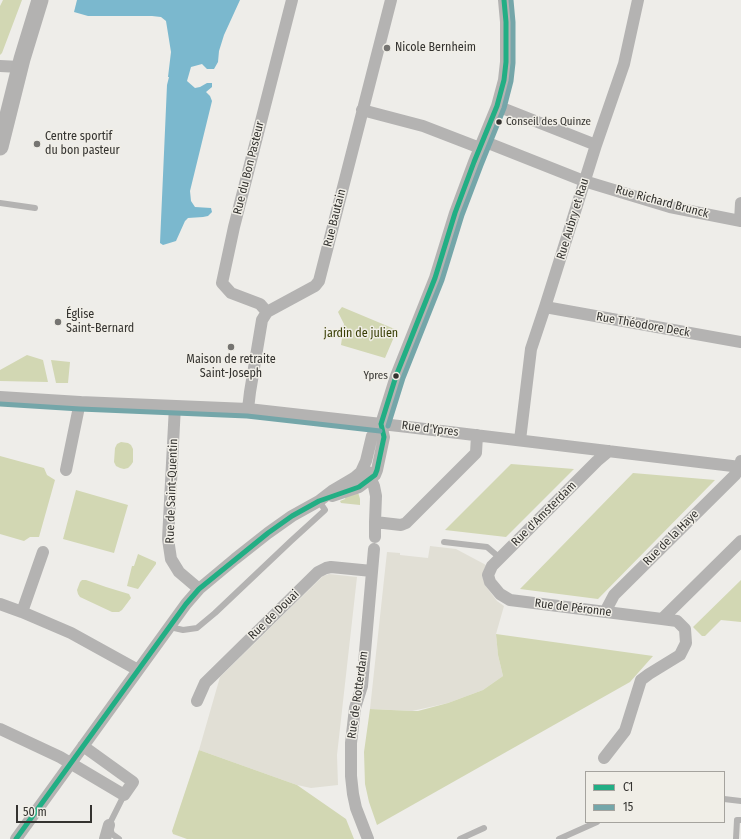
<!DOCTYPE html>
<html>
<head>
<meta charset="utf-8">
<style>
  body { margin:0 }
  #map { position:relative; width:741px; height:839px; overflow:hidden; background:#eeede9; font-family:"Fira Sans Condensed",sans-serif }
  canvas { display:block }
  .legend { position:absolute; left:585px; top:771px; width:140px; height:52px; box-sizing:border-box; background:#f0eee7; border:1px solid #a5a39e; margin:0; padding:5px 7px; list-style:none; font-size:12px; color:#343330 }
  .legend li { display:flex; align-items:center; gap:8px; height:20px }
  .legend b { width:20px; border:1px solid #a5a39e }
  .scale { position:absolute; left:16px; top:805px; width:76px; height:18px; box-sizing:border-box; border:2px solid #343330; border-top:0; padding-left:5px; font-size:12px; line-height:14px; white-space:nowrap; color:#343330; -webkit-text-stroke:3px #f0eee7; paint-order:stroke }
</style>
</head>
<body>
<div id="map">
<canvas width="741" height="839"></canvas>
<ul class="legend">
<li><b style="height:5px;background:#22ae84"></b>C1</li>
<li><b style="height:5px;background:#74a6a9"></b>15</li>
</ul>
<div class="scale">50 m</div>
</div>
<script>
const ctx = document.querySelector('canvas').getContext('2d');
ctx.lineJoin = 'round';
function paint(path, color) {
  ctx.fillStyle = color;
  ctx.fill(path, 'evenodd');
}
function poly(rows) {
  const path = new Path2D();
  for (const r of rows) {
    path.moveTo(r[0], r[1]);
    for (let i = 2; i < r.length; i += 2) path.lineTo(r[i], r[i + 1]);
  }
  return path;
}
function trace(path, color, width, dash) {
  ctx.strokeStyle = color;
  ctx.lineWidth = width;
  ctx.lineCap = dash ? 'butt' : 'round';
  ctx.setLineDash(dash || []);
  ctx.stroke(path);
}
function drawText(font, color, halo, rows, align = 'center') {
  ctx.font = font + ' "Fira Sans Condensed",sans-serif';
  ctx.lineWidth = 3;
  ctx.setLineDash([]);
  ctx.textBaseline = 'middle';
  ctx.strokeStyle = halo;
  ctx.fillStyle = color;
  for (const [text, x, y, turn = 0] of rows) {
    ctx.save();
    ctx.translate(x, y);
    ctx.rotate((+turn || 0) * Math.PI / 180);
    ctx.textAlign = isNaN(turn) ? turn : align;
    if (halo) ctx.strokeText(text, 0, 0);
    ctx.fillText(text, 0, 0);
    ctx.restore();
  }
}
paint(poly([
  [430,546,456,549,486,565,482,576,485,585,497,601,504,606,496,634,498,655,503,676,483,690,448,703,412,711,370,709,387,552,400,553,400,555,428,558],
  [329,574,357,577,337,755,338,785,311,788,297,785,199,750,220,677,323,576]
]), '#e1dfd5');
paint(poly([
  [3,0,22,0,2,53,0,55,0,6],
  [342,307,397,330,385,358,341,345,344,324,338,312],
  [27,355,43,360,48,382,0,381,0,370],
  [51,360,70,362,68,383,56,383],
  [121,442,128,443,131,445,133,449,133,462,131,465,128,468,124,469,120,468,116,466,114,462,115,448,117,444],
  [0,456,44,468,47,475,55,480,39,537,30,537,24,541,0,534],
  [511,464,574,469,506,537,445,530],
  [633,473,715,480,598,599,520,589],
  [76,490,128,505,114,553,63,539],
  [358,492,360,499,360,505,341,503,340,501,345,499,346,495],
  [138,554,156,562,156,564,138,589,127,586,132,566,134,566],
  [82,580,86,580,106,587,129,594,131,598,122,610,119,612,112,612,80,597,78,594,77,590,80,582],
  [741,580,741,622,721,620,705,636,702,636,693,627],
  [496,634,653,656,630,682,377,825,369,802,365,784,364,752,370,709,412,711,418,711,448,703,483,690,503,676,498,655],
  [199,750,297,785,346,819,354,839,187,839,173,834,172,831]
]), '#d2d7b3');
paint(poly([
  [77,0,240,0,224,35,219,51,218,62,214,69,207,69,202,64,191,67,187,81,195,88,200,87,207,83,212,83,212,87,206,92,210,96,212,101,190,191,191,201,195,207,211,208,212,212,208,216,203,217,188,218,185,221,176,241,163,245,160,243,167,85,169,77,168,77,171,52,166,21,161,17,152,16,88,16,74,12]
]), '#7bb8ce');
trace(poly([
  [0,203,35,208],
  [444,542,487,547,500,558],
  [170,627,183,630,197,628,215,613,291,541,325,510,319,501],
  [724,799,741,801],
  [119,839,112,834,109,825,124,795],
  [460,839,484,828],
  [559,839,597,822],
  [736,839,737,820,741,820]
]), '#b4b3b2', 6);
trace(poly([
  [0,66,20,67],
  [497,106,596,145],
  [362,110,423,126,480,148],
  [483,141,584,181,670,207,741,221],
  [740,221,741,203],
  [545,307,741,342],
  [267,312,260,304,231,293,222,283,234,227,292,0],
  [0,397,80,402,248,409,408,427,741,467],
  [175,406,168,539,171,559,179,572,199,589],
  [248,409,250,392,262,320,267,312,315,286,319,281,391,0],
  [520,440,531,349,545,307,596,145,624,64,638,0],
  [609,451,597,461,492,566,488,575,490,582,500,594,510,600,662,619,741,541],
  [66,470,80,402],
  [368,472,374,486,376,496,375,522,375,537],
  [332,496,359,487,375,475,377,470,384,437,381,424],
  [375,522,401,525,406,523,476,453,477,435],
  [0,604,22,612,71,633,138,670],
  [22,612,43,552],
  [605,612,614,595,735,475,740,467,741,461],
  [197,701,205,683,318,572,326,568,331,567,372,571],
  [0,729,60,757,124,795,133,782,83,746],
  [604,758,625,731,641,680,649,674,680,655,686,643,685,629,677,621,662,619],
  [16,839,186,604,199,589,235,559,268,533,292,516,319,501,332,491,354,478,361,472,366,461,372,436,381,424,396,376,435,278,455,213,474,162,497,106,504,80,506,62,506,22,504,0],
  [105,839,109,825],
  [368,839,356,808,353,794,351,776,351,743,355,708,362,686,374,549]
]), '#b4b3b2', 12);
trace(poly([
  [0,147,22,59,40,0]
]), '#b3b2b1', 17);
trace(poly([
  [16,839,186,604,199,589,268,533,292,516,319,501,359,487,375,475,377,470,384,437,381,424,396,376,435,278,455,213,474,162,497,106,504,80,506,62,506,22,504,0]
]), '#22ae84', 5);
trace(poly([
  [0,404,80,409,247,416,380,431],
  [388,426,403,378,442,280,462,215,481,165,504,108,511,81,513,63,513,22,511,0]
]), '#74a6a9', 5);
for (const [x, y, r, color] of [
  [387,48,4,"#757471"],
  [499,122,3.5,"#343330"],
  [37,144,4,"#757471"],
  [58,322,4,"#757471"],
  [231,347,4,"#757471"],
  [396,376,3.5,"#343330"]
]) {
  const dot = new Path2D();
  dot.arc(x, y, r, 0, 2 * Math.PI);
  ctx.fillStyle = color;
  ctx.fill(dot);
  trace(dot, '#f0eee7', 1.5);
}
drawText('11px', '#343330', '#f0eee7', [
  ["Conseil des Quinze",506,122],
  ["Ypres",388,376,"right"]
], 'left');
drawText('12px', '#343330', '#f0eee7', [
  ["Nicole Bernheim",395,48],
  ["Centre sportif",45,137],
  ["du bon pasteur",45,151],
  ["Église",66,315],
  ["Saint-Bernard",66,329],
  ["Maison de retraite",231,360,"center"],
  ["Saint-Joseph",231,374,"center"]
], 'left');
drawText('12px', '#343330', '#f0eee7', [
  ["Rue du Bon Pasteur",249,168,-76],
  ["Rue Richard Brunck",662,202,15],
  ["Rue Bautain",335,218,-76],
  ["Rue Aubry et Rau",573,219,-73],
  ["Rue Théodore Deck",643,325,10],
  ["Rue d'Ypres",430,429,7],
  ["Rue de Saint-Quentin",172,491,-88],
  ["Rue d'Amsterdam",544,514,-45],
  ["Rue de la Haye",671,538,-45],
  ["Rue de Péronne",573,608,7],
  ["Rue de Douai",274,615,-44],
  ["Rue de Rotterdam",358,695,-82]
]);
drawText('12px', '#393f05', '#f0eee7', [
  ["jardin de julien",361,334]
]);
</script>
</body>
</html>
